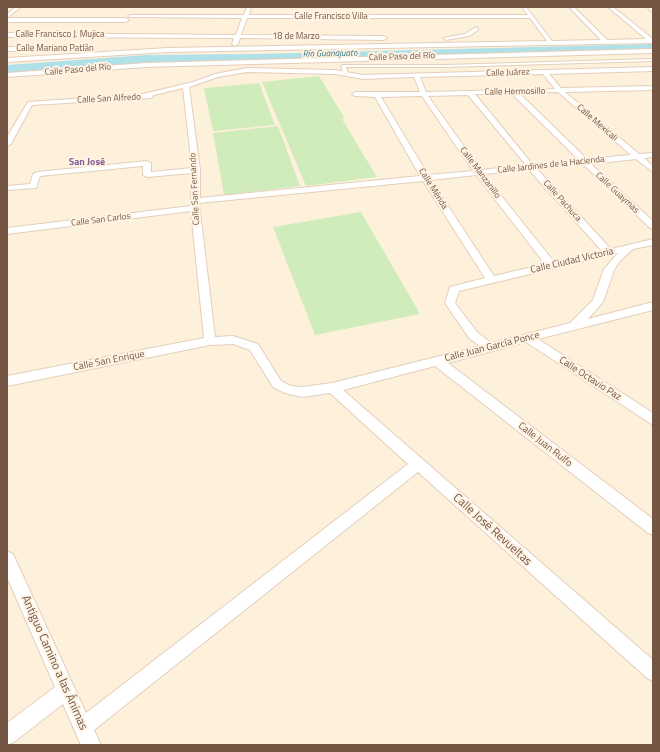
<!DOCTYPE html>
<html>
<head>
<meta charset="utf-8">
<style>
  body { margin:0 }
  #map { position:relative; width:660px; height:752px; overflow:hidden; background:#fef1dc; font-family:"Titillium Web",sans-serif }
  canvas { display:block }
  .frame { position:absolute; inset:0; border:8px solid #755544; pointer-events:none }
</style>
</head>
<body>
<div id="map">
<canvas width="660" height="752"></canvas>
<div class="frame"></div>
</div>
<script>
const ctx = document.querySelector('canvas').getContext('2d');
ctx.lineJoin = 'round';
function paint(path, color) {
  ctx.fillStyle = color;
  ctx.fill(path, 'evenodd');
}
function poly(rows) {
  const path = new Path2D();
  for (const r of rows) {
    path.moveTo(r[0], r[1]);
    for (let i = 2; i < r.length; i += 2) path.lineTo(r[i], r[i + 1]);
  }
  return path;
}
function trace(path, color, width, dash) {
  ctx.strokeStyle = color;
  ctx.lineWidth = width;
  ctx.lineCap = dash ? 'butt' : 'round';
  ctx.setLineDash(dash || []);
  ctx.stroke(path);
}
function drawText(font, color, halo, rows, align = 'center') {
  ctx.font = font + ' "Titillium Web",sans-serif';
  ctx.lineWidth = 4;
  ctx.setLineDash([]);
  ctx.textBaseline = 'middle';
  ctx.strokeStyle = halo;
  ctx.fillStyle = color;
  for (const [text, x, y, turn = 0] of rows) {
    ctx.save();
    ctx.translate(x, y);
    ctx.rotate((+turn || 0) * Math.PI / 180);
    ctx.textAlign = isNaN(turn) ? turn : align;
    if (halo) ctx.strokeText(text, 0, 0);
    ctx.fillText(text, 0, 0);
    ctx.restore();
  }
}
paint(poly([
  [319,76,345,119,342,119,377,177,306,186,262,82],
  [259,83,275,125,213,131,204,88],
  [278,126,300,186,224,195,213,133],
  [361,212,420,314,315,335,273,227]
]), '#cfecba');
paint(poly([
  [653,44,653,50,256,62,146,63,7,73,7,65,146,55,256,54,653,44]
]), '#b0e1e8');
const pedestrian = poly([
  [653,59,653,61,445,67,346,67,348,74,346,75,344,74,341,66,343,65,445,65,653,59]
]);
const minor = poly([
  [16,7,21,7,7,18,126,18,129,20,126,22,7,22,7,14,16,7],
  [247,7,251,7,249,15,528,15,522,7,526,7,552,41,601,40,569,7,574,7,607,40,646,39,608,7,613,7,653,39,653,43,168,52,7,62,7,58,168,48,547,41,530,18,247,18,241,35,384,36,387,38,384,40,240,38,238,44,235,46,232,44,234,38,7,37,7,33,236,35,242,18,130,17,128,16,130,15,244,15,247,7],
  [647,7,652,7,653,11,651,11,647,7],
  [476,27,478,28,478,30,469,36,446,40,443,38,465,34,476,27],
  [7,47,82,46,85,48,82,50,7,51,7,47],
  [653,49,653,53,146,67,7,77,7,73,146,63,653,49],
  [653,67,653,71,549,74,561,88,653,86,653,90,565,92,639,154,653,153,653,157,644,158,653,166,653,172,636,159,591,164,653,221,653,229,650,228,583,164,537,169,611,249,653,239,653,245,633,249,619,262,614,270,603,302,588,319,653,302,653,310,538,339,653,413,653,425,526,342,448,363,653,519,653,535,648,533,435,366,343,390,653,660,653,681,647,678,418,472,94,730,101,745,81,745,63,704,14,742,7,745,7,723,55,687,7,577,7,551,13,554,86,713,408,464,330,393,302,397,285,393,273,387,250,350,233,344,210,345,7,386,7,376,204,338,191,211,7,234,7,228,191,206,192,173,147,177,143,175,143,166,40,176,36,188,7,190,7,186,30,184,33,174,37,172,147,161,151,163,151,172,192,168,183,88,154,95,151,98,32,105,11,144,7,146,7,137,28,102,143,94,193,82,215,74,247,68,335,70,363,75,653,67],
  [247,72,335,74,363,79,414,77,420,92,355,92,352,94,355,96,375,97,420,176,200,198,200,170,189,87,218,77,247,72],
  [543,74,555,89,426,92,420,77,543,74],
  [558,92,631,155,587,159,519,93,558,92],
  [475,94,512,94,579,160,533,165,475,94],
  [468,95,526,165,481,170,428,96,468,95],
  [422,96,473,171,428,175,381,97,422,96],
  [529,170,602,251,554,262,484,174,529,170],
  [476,175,545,264,494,276,431,180,476,175],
  [423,181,485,278,450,287,445,303,469,338,480,346,332,383,302,387,291,386,281,381,258,344,233,336,215,337,199,203,423,181],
  [618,253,604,269,593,300,570,323,491,343,477,332,455,303,459,291,618,253]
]);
trace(pedestrian, '#e4cebb', 2);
trace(minor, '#e4cebb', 2);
paint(pedestrian, '#fff');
paint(minor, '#fff');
drawText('9px', '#755544', '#fff4e4', [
  ["Calle Francisco Villa",331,17],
  ["Calle Francisco J. Mujica",60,35],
  ["18 de Marzo",296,37],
  ["Calle Mariano Patlán",55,49],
  ["Calle Paso del Río",402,57,-2],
  ["Calle Paso del Río",78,70,-5],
  ["Calle Juárez",508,73,-2],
  ["Calle Hermosillo",515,92,-1],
  ["Calle San Alfredo",109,99,-3],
  ["Calle Mexicali",597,123,41],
  ["Calle Jardines de la Hacienda",551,165,-6],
  ["Calle Manzanillo",480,173,53],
  ["Calle San Fernando",195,189,-93],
  ["Calle Mérida",433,189,58],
  ["Calle Guaymas",617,193,43],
  ["Calle Pachuca",562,201,48],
  ["Calle San Carlos",101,220,-7]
]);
drawText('italic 9px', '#397883', '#fff4e4', [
  ["Río Guanajuato",330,54,-1]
]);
drawText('bold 10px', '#855e99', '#fff4e4', [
  ["San José",87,163]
]);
drawText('10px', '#755544', '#fff4e4', [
  ["Calle Ciudad Victoria",572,261,-13],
  ["Calle Juan García Ponce",492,347,-14],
  ["Calle San Enrique",109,361,-11],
  ["Calle Octavio Paz",590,379,33],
  ["Calle Juan Rulfo",545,445,38]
]);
drawText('12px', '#755544', '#fff4e4', [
  ["Calle José Revueltas",492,530,42],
  ["Antiguo Camino a las Ánimas",54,663,66]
]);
</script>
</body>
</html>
